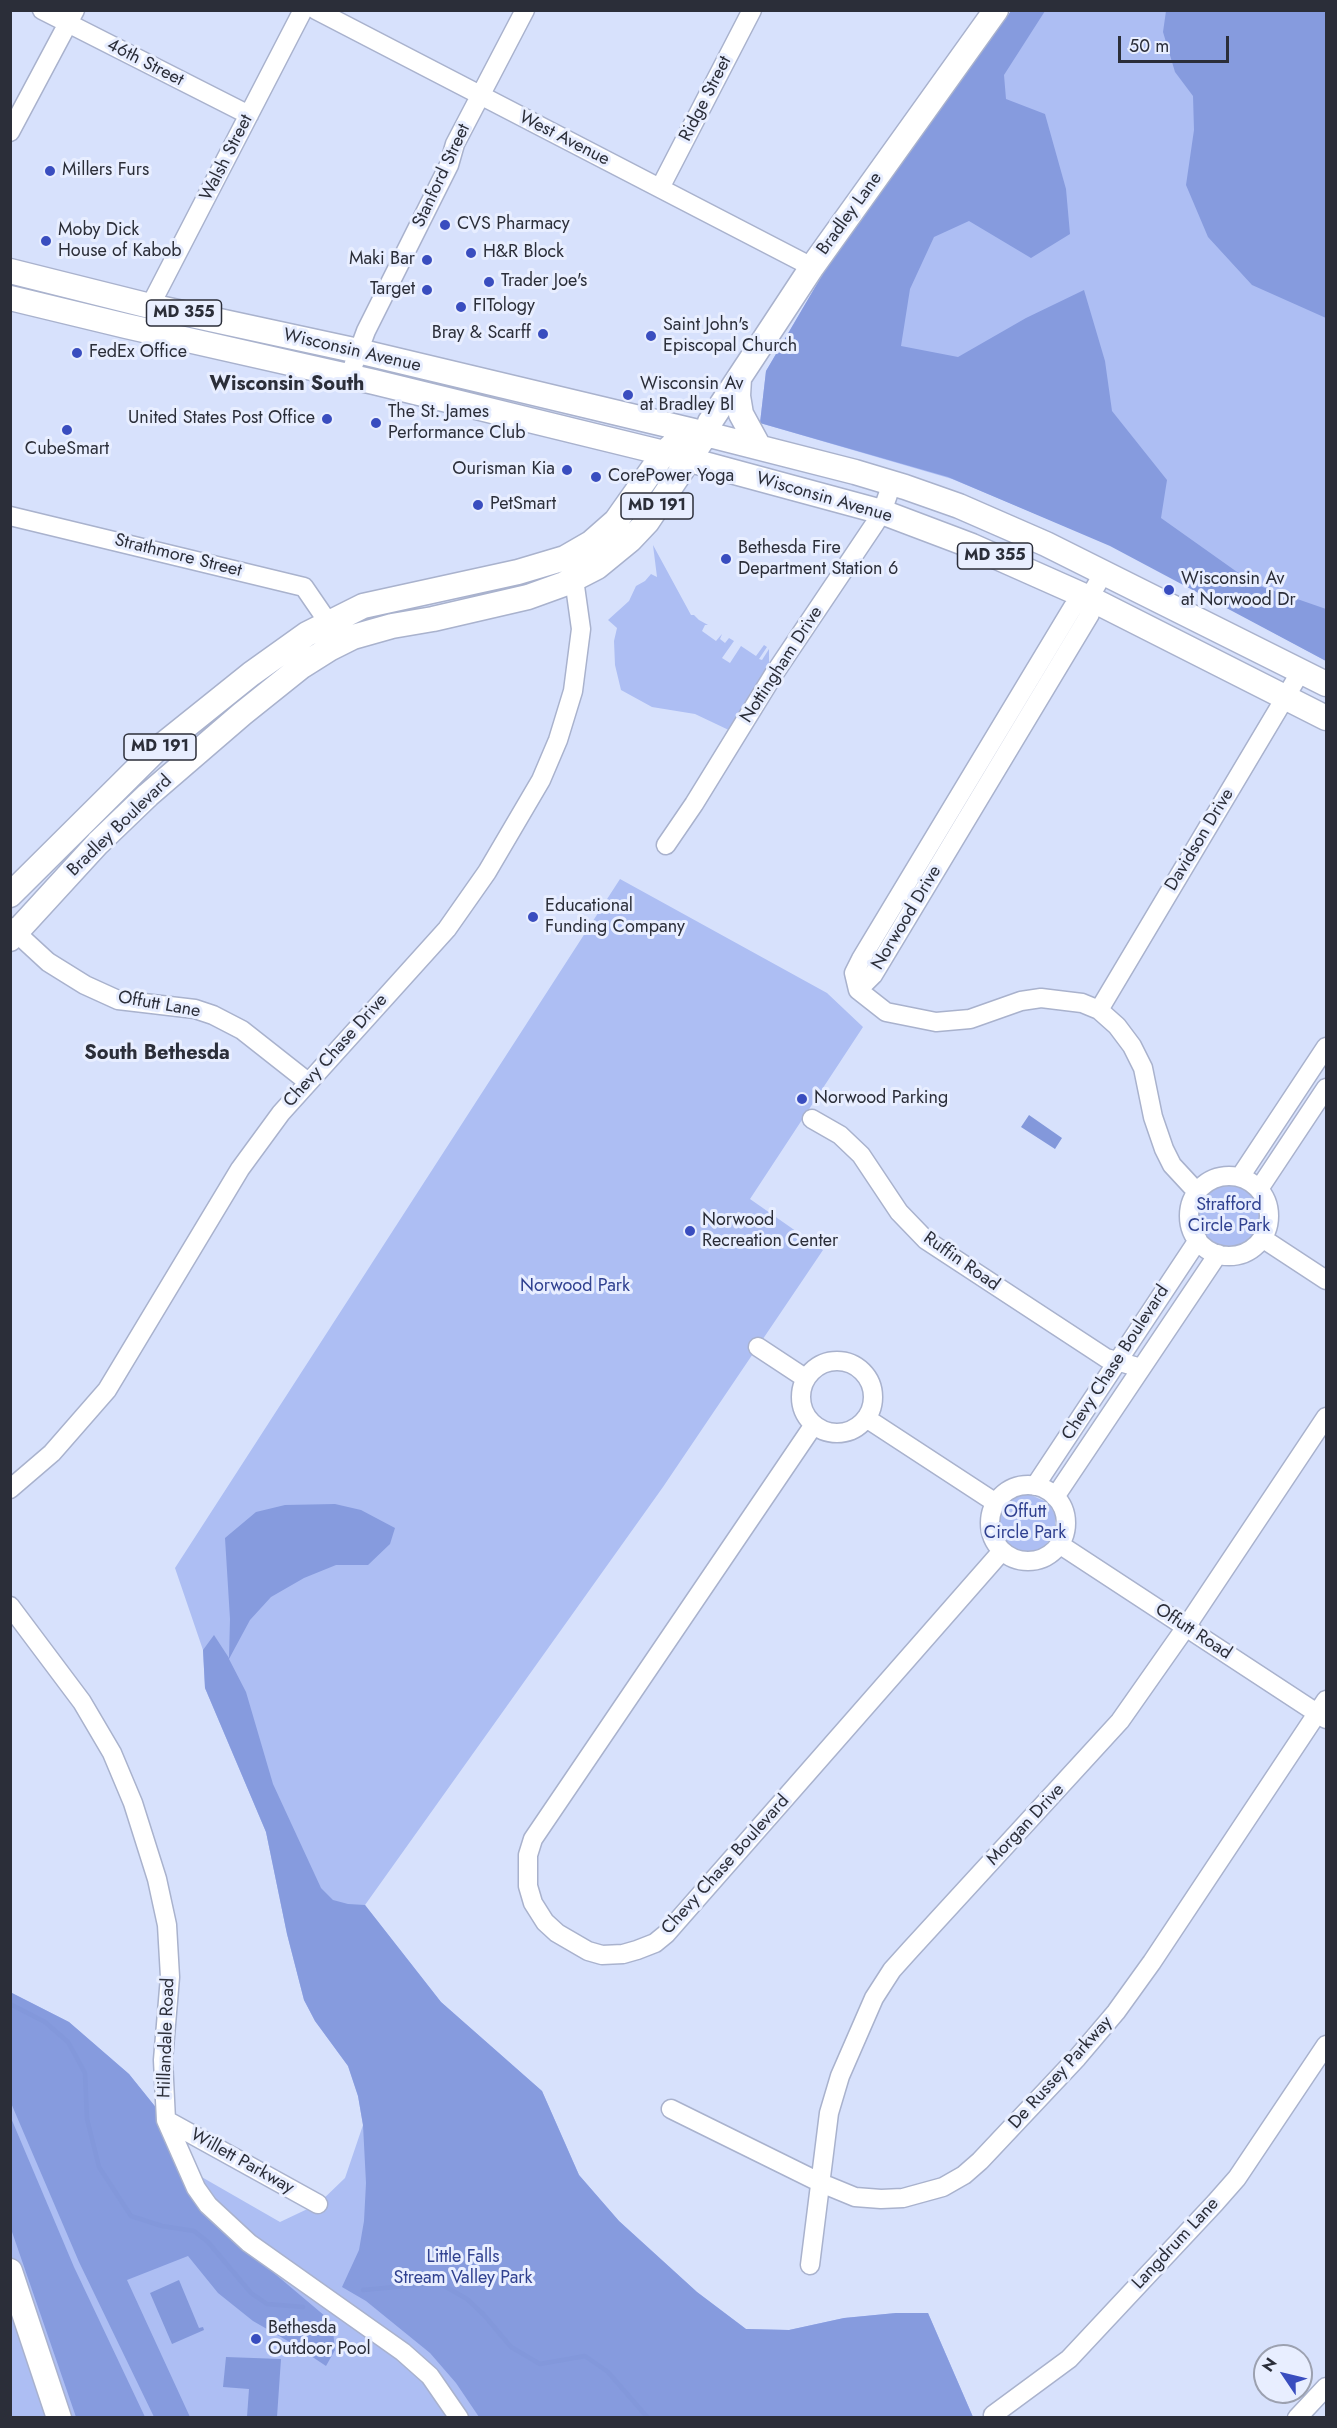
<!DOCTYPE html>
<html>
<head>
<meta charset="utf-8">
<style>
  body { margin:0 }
  #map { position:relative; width:1337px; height:2428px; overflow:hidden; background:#d7e1fc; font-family:Jost,sans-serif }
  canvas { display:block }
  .frame { position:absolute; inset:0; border:12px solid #2b2e39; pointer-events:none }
  .north { position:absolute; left:1253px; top:2344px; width:60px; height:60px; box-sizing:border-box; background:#e8eeff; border:2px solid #9ca1b0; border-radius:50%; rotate:305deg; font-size:16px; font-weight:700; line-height:24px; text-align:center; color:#2b2e39 }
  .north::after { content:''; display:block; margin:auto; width:21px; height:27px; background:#394dbf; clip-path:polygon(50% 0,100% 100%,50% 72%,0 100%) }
  .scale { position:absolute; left:1118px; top:36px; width:111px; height:27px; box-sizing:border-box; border:3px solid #2b2e39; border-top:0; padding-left:8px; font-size:18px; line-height:21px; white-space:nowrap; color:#2b2e39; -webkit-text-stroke:4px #e8eeff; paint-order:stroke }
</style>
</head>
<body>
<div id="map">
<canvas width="1337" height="2428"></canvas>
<div class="frame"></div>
<div class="north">N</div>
<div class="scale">50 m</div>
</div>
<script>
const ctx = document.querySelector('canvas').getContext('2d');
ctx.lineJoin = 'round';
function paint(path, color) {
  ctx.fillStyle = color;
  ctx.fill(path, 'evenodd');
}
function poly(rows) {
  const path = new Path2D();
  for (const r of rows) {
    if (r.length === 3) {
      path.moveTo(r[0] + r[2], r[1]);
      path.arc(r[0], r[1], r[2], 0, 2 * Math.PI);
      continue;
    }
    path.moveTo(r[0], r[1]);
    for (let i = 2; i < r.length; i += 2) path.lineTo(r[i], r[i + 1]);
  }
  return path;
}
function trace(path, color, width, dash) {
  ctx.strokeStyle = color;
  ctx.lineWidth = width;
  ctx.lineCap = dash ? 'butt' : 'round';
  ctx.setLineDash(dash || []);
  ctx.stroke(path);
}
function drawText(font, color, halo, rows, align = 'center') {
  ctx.font = font + ' Jost,sans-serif';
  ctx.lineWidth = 6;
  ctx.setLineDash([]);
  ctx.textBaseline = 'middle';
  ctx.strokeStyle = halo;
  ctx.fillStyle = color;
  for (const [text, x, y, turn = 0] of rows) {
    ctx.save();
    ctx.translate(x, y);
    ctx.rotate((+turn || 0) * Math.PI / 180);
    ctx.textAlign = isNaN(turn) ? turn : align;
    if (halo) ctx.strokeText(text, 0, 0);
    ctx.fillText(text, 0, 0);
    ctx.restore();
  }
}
paint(poly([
  [1011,11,1326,11,1326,661,1115,547,952,479,760,423,766,371,824,272],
  [653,545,691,615,694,615,699,620,708,625,705,625,702,631,716,641,722,634,720,639,725,643,729,638,734,641,722,658,730,663,741,646,756,656,764,645,767,647,759,659,762,660,769,649,769,666,733,732,695,714,652,707,621,690,615,665,614,641,617,628,608,620,629,601,636,586,645,581,651,574,657,577],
  [620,879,827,993,863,1027,750,1199,823,1250,663,1487,365,1905,441,2002,542,2091,579,2175,619,2221,697,2292,746,2329,789,2330,844,2318,896,2313,928,2313,973,2417,11,2417,10,1992,69,2022,129,2074,166,2120,186,2168,280,2222,318,2204,345,2178,363,2125,358,2096,348,2066,315,2021,304,2000,287,1934,266,1832,205,1688,203,1650,175,1568],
  [1229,1216,30],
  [1024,1492,1049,1503,1055,1515,1055,1530,1050,1540,1040,1550,1024,1553,1011,1549,1003,1542,996,1533,994,1522,997,1512,1009,1499]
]), '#adbef3');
paint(poly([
  [1011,11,1045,11,1004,75,1006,99,1045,114,1066,189,1070,234,1031,258,969,221,934,237,910,289,901,346,958,357,1026,318,1084,290,1105,361,1112,411,1167,480,1161,518,1254,584,1326,609,1326,661,1110,546,948,477,760,423,766,371,824,272],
  [1166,11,1326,11,1326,318,1252,285,1208,237,1186,185,1194,130,1193,96,1175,72,1163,32],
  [335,1504,361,1510,395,1528,390,1544,368,1565,336,1565,304,1578,271,1597,250,1620,229,1659,246,1692,273,1784,321,1888,333,1900,348,1904,365,1905,441,2002,542,2091,579,2175,619,2221,697,2292,746,2329,789,2330,844,2318,896,2313,928,2313,973,2417,479,2417,456,2383,430,2353,366,2301,342,2287,359,2250,364,2221,366,2183,363,2125,358,2096,348,2066,315,2021,304,2000,287,1934,266,1832,205,1688,203,1650,214,1635,229,1658,230,1619,225,1538,256,1512,285,1505],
  [10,1992,69,2022,129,2074,166,2120,236,2241,332,2322,335,2350,326,2366,293,2344,253,2321,218,2293,188,2256,127,2280,190,2417,154,2417,79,2262,11,2103],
  [11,2118,74,2267,145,2417,76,2417,11,2229]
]), '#869bde');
paint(poly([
  [1029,1115,1062,1138,1055,1149,1021,1127],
  [179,2280,199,2328,203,2327,204,2330,172,2344,150,2293],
  [226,2357,281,2359,277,2417,247,2417,249,2389,223,2387]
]), '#8398db');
trace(poly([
  [10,2004,45,2022,68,2042,85,2073,87,2119,99,2167,131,2216,162,2226,194,2231,208,2242,251,2293,267,2304,303,2307],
  [363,2290,439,2283,467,2299,484,2315,511,2347,540,2364,585,2356,608,2372,648,2418]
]), '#8398db', 4.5);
const minor = poly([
  [42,10,249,115],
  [316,10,812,267],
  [10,132,75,10],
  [660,188,752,10],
  [150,306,303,10],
  [349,377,366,331,449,165,455,144,525,10],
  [10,516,304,587,328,622,340,629],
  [666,845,694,804,774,674,874,525,882,512,892,483],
  [10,927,48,962,85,985,118,1000,195,1009,213,1015,242,1030,308,1082],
  [858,990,873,975,1090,614,1089,598,1104,572],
  [858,990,886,1012,936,1022,970,1019,1021,1001,1041,998,1082,1003,1099,1010,1117,1026,1132,1046,1143,1068,1153,1117,1164,1149,1172,1165,1197,1192],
  [858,990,854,973,861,959,1073,607,1089,598],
  [1099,1010,1301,671],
  [812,1119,840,1135,861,1155,899,1212,926,1240,1106,1358,1141,1368],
  [1229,1216,40],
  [1240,1177,1326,1047],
  [1259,1189,1326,1088],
  [1262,1238,1326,1280],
  [758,1347,805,1378],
  [837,1397,36],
  [866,1418,996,1503],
  [813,1426,533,1839,528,1855,528,1886,533,1903,545,1922,557,1933,588,1951,602,1955,623,1954,637,1950,655,1943,666,1934,1002,1551],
  [1028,1523,38],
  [1035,1486,1198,1240],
  [10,1489,52,1453,107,1390,240,1169,281,1113,447,929,487,872,541,780,558,740,573,691,581,629,574,579],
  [1055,1497,1218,1254],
  [1059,1544,1326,1719],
  [10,1606,82,1702,112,1753,133,1803,157,1879,167,1925,170,1977,163,2060,166,2120,196,2188,208,2205,249,2243,403,2352,430,2376,459,2418],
  [671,2109,821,2183,855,2197,881,2199,903,2198,943,2187,964,2175,980,2161,1077,2058,1116,2012,1152,1962,1326,1700],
  [166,2120,318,2204],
  [810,2265,829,2113,840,2076,874,1998,892,1970,910,1950,1120,1721,1186,1627,1326,1417],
  [993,2415,1069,2359,1215,2203,1237,2178,1326,2045],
  [1297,2418,1326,2387]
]);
const major = poly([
  [10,271,150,306,358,351,706,434,855,472,905,487,959,506,1046,544,1326,684],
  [10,298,126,326,374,382,664,453,882,512,972,546,1089,598,1326,718],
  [739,378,738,396,741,414,759,447],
  [10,895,155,751,251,674,307,634,363,606,518,572,565,558,591,543,616,521,664,453,675,443],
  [10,939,98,843,148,795,242,714,302,666,329,649,353,637,392,626,433,619,528,597,564,584,597,567,630,540,647,522,706,434,710,422,812,267,996,10],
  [10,2271,59,2418]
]);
trace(minor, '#a9b2cd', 21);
trace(major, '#a9b2cd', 27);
trace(minor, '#fff', 18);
trace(major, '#fff', 24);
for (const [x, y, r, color] of [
  [50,171,6,"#394dbf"],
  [445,225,6,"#394dbf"],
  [46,241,6,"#394dbf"],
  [471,253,6,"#394dbf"],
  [427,260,6,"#394dbf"],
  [489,282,6,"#394dbf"],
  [427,290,6,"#394dbf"],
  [461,307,6,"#394dbf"],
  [543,334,6,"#394dbf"],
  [651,336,6,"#394dbf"],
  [77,353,6,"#394dbf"],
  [628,395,6,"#394dbf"],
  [327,419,6,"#394dbf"],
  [376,423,6,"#394dbf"],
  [67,430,6,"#394dbf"],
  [567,470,6,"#394dbf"],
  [596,477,6,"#394dbf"],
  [478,505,6,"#394dbf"],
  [726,559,6,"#394dbf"],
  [1169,590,6,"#394dbf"],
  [533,917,6,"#394dbf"],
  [802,1099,6,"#394dbf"],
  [690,1231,6,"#394dbf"],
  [256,2339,6,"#394dbf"]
]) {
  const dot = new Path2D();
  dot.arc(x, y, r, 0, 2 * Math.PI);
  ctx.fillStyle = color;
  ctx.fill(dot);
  trace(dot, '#e8eeff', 2);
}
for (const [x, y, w] of [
  [184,313,75],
  [657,506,72],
  [995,556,75],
  [160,747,72]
]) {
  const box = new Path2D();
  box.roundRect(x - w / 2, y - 13, w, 26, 4.5);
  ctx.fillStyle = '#e8eeff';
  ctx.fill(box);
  trace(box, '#2b2e39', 1.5);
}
drawText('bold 16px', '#2b2e39', null, [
  ["MD 355",184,313],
  ["MD 191",657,506],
  ["MD 355",995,556],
  ["MD 191",160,747]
]);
drawText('18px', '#2b2e39', '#e8eeff', [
  ["46th Street",145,63,27],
  ["Ridge Street",706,99,-63],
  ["West Avenue",564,139,27],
  ["Walsh Street",227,158,-63],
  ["Stanford Street",442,176,-65],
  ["Bradley Lane",850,214,-54],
  ["Wisconsin Avenue",352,351,13],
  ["Wisconsin Avenue",824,498,16],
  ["Strathmore Street",178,556,14],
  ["Nottingham Drive",782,665,-57],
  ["Bradley Boulevard",120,826,-44],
  ["Davidson Drive",1200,840,-59],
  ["Norwood Drive",907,918,-59],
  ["Offutt Lane",159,1005,10],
  ["Chevy Chase Drive",336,1051,-48],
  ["Ruffin Road",961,1262,35],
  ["Chevy Chase Boulevard",1116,1363,-57],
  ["Offutt Road",1193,1632,33],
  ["Morgan Drive",1026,1825,-47],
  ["Chevy Chase Boulevard",726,1865,-48],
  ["Hillandale Road",167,2038,-88],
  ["De Russey Parkway",1061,2073,-48],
  ["Willett Parkway",242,2162,29],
  ["Langdrum Lane",1176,2244,-47]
]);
drawText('18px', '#2b2e39', '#e8eeff', [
  ["Millers Furs",62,171],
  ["CVS Pharmacy",457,225],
  ["Moby Dick",58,231],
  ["House of Kabob",58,252],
  ["H&R Block",483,253],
  ["Maki Bar",415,260,"right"],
  ["Trader Joe's",501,282],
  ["Target",415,290,"right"],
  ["FITology",473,307],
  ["Saint John's",663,326],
  ["Episcopal Church",663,347],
  ["Bray & Scarff",531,334,"right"],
  ["FedEx Office",89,353],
  ["Wisconsin Av",640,385],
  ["at Bradley Bl",640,406],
  ["The St. James",388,413],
  ["Performance Club",388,434],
  ["United States Post Office",315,419,"right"],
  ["CubeSmart",67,450,"center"],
  ["Ourisman Kia",555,470,"right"],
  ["CorePower Yoga",608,477],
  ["PetSmart",490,505],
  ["Bethesda Fire",738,549],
  ["Department Station 6",738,570],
  ["Wisconsin Av",1181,580],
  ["at Norwood Dr",1181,601],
  ["Educational",545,907],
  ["Funding Company",545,928],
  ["Norwood Parking",814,1099],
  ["Norwood",702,1221],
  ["Recreation Center",702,1242],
  ["Bethesda",268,2329],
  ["Outdoor Pool",268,2350]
], 'left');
drawText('18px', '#304190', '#e8eeff', [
  ["Strafford",1229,1206],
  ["Circle Park",1229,1227],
  ["Norwood Park",575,1287],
  ["Offutt",1025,1513],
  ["Circle Park",1025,1534],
  ["Little Falls",463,2258],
  ["Stream Valley Park",463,2279]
]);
drawText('bold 20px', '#2b2e39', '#e8eeff', [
  ["Wisconsin South",287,385],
  ["South Bethesda",157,1054]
]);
</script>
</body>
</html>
